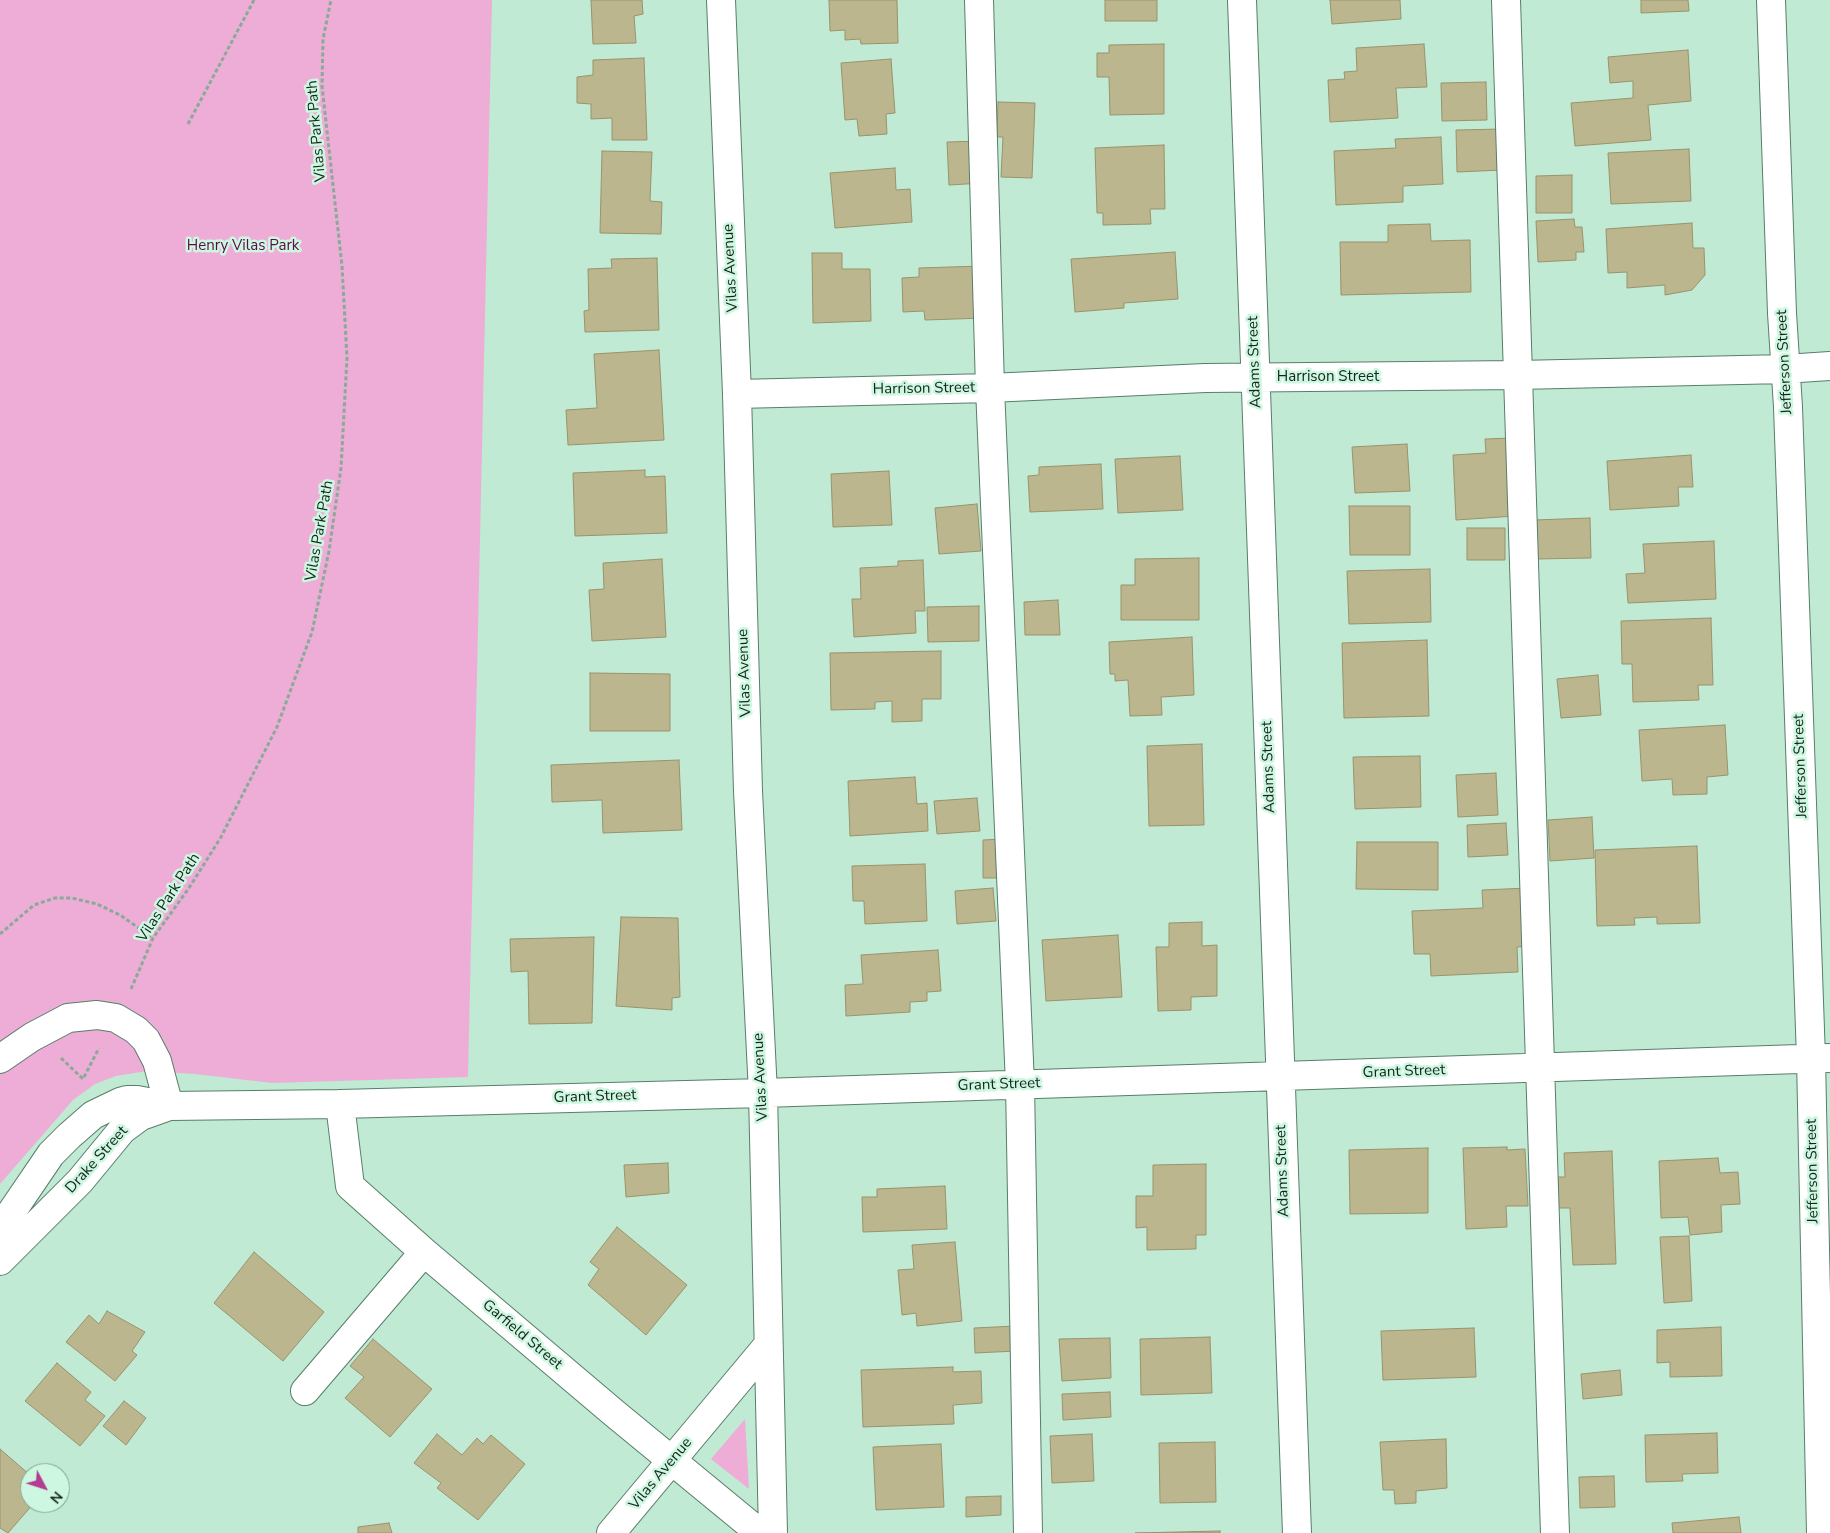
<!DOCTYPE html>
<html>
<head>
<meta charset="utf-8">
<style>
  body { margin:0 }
  #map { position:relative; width:1830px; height:1533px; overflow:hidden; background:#c0ead3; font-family:"Nunito Sans",sans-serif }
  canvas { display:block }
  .north { position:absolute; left:20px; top:1463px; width:50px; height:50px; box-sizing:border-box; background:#cdf7e0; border:1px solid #83a392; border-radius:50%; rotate:130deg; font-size:14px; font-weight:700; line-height:20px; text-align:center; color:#15251c }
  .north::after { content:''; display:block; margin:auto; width:18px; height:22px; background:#b43d93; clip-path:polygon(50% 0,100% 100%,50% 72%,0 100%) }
</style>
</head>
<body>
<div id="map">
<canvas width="1830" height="1533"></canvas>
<div class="north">N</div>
</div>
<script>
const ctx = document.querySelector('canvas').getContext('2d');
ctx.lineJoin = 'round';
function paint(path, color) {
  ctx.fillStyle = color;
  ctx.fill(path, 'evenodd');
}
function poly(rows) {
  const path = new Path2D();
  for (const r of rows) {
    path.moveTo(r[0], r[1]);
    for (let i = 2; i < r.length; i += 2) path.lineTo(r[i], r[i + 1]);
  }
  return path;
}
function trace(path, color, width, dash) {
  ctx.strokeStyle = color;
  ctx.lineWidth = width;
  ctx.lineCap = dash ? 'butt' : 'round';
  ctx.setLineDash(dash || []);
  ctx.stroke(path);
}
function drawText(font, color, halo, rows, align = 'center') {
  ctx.font = font + ' "Nunito Sans",sans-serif';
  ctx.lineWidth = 5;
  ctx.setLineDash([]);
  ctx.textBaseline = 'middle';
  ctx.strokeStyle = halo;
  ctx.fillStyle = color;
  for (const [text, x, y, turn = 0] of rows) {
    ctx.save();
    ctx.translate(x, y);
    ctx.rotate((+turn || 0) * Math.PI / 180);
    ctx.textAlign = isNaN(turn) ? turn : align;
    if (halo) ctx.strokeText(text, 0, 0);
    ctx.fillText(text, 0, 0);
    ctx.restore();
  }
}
paint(poly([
  [0,0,492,0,468,1077,272,1083,195,1074,147,1071,116,1076,95,1084,73,1100,0,1184],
  [745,1419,749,1489,711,1459]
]), '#edadd6');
const building = poly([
  [591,0,642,0,643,14,634,16,636,43,593,44,591,0],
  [829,0,897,0,898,43,861,44,860,39,845,40,845,30,830,31,829,0],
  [1105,0,1157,0,1157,21,1105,21,1105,0],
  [1330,0,1400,0,1401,19,1332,24,1330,0],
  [1641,0,1688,0,1689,11,1641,13,1641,0],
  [1164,44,1164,114,1110,115,1109,77,1097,77,1097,53,1109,53,1109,45,1164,44],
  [1424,44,1427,87,1396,88,1398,118,1330,122,1328,80,1345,79,1344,72,1357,71,1356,48,1424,44],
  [1688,50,1691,101,1648,105,1651,140,1575,146,1571,103,1633,98,1633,81,1610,83,1608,57,1688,50],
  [644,58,647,140,612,140,612,118,591,119,591,104,577,103,577,77,593,75,593,60,644,58],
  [891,59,895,113,886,114,887,134,859,136,857,119,845,120,841,63,891,59],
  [1486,82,1487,120,1442,121,1441,83,1486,82],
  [998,102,1035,103,1032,178,1001,177,1003,137,997,137,998,102],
  [1503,129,1503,170,1457,172,1456,130,1503,129],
  [1441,137,1443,184,1403,186,1403,202,1336,205,1334,151,1396,148,1395,139,1441,137],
  [981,141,983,183,949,185,947,142,981,141],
  [1164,145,1165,209,1150,209,1151,224,1103,225,1103,213,1097,213,1095,148,1164,145],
  [1689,149,1691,201,1611,204,1608,153,1689,149],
  [602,151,652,152,650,201,662,202,661,234,600,233,602,151],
  [895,168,896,190,910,189,912,222,835,228,830,173,895,168],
  [1572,175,1572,213,1536,213,1536,176,1572,175],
  [1574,219,1575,227,1582,227,1584,252,1576,252,1576,260,1538,262,1536,221,1574,219],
  [1692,223,1693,248,1704,248,1705,275,1692,290,1665,295,1665,285,1627,288,1627,272,1608,273,1606,229,1692,223],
  [1430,224,1431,241,1470,240,1471,292,1341,295,1340,242,1388,242,1388,225,1430,224],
  [1175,252,1178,299,1124,303,1124,308,1075,312,1071,259,1175,252],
  [812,253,842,253,842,269,870,269,871,321,813,323,812,253],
  [657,258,659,330,585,332,584,311,589,310,588,269,612,268,611,259,657,258],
  [982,266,985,318,925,320,924,311,903,312,902,278,919,277,919,268,982,266],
  [659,350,664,440,568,445,566,410,597,408,594,354,659,350],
  [1512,438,1515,516,1456,520,1453,455,1486,453,1485,439,1512,438],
  [1407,444,1410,491,1355,493,1352,447,1407,444],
  [1691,455,1693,487,1678,487,1679,506,1610,510,1607,461,1691,455],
  [1180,456,1183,510,1118,513,1115,459,1180,456],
  [1101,464,1103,509,1030,512,1028,476,1039,475,1039,467,1101,464],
  [645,470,645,477,665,476,667,533,575,536,573,473,645,470],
  [889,471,892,525,833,527,831,474,889,471],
  [977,504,981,551,939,554,935,508,977,504],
  [1349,506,1410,506,1410,555,1350,555,1349,506],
  [1590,518,1591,558,1535,559,1534,520,1590,518],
  [1467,528,1505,528,1505,560,1467,560,1467,528],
  [1714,541,1716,599,1628,603,1626,574,1645,573,1643,544,1714,541],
  [1199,558,1199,620,1121,620,1121,585,1135,585,1135,559,1199,558],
  [662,559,666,637,592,641,589,590,604,589,603,563,662,559],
  [923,560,925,611,915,611,916,633,854,637,852,599,861,599,860,568,898,566,898,561,923,560],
  [1430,569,1431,622,1349,624,1347,571,1430,569],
  [1058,600,1060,635,1025,635,1024,602,1058,600],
  [979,606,979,641,928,642,927,607,979,606],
  [1711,618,1713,685,1698,685,1699,700,1633,702,1632,664,1622,664,1621,621,1711,618],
  [1192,637,1194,695,1161,697,1162,715,1130,716,1128,680,1115,681,1115,674,1110,674,1109,642,1192,637],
  [1427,640,1429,716,1344,718,1342,643,1427,640],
  [941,651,941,699,922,699,922,721,892,722,892,701,875,702,875,709,831,710,830,653,941,651],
  [590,673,670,674,670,731,590,731,590,673],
  [1598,675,1601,715,1561,718,1557,679,1598,675],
  [1725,725,1728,775,1707,777,1707,794,1673,795,1672,779,1642,781,1639,730,1725,725],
  [1202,744,1204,825,1149,826,1147,746,1202,744],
  [1420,756,1421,807,1355,809,1353,757,1420,756],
  [679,760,682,830,603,833,602,800,552,802,551,765,679,760],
  [1496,773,1498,815,1458,817,1456,775,1496,773],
  [915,777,917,804,927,803,928,831,850,836,848,781,915,777],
  [977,798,980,831,937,834,934,801,977,798],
  [1592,817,1594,858,1550,861,1548,820,1592,817],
  [1506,823,1508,855,1468,857,1467,825,1506,823],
  [1002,839,1003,878,983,878,983,840,1002,839],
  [1357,842,1438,842,1438,890,1356,889,1357,842],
  [1697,846,1700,923,1657,924,1657,917,1634,918,1635,925,1597,926,1595,850,1697,846],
  [925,864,927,921,865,924,864,901,853,901,852,866,925,864],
  [993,888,996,921,957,924,955,891,993,888],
  [1528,888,1530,946,1517,947,1518,972,1431,976,1430,954,1414,954,1412,911,1483,908,1482,890,1528,888],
  [621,917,678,918,680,997,672,998,672,1010,616,1006,621,917],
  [1202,922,1202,946,1217,945,1217,996,1191,997,1191,1010,1158,1011,1156,947,1169,947,1169,923,1202,922],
  [1118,935,1122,997,1046,1001,1042,940,1118,935],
  [594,937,592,1023,529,1024,528,971,511,972,510,939,594,937],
  [938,950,941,991,927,992,927,1001,910,1002,910,1012,846,1016,845,985,863,984,861,955,938,950],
  [1507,1147,1507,1150,1525,1149,1528,1206,1506,1206,1507,1227,1466,1229,1463,1148,1507,1147],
  [1428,1148,1428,1213,1350,1214,1349,1150,1428,1148],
  [1612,1151,1616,1264,1573,1265,1570,1208,1558,1208,1557,1177,1565,1177,1564,1153,1612,1151],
  [1718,1158,1720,1173,1738,1172,1740,1204,1721,1205,1722,1232,1690,1235,1688,1217,1661,1218,1659,1161,1718,1158],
  [668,1163,669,1193,626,1197,624,1165,668,1163],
  [1206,1164,1206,1235,1196,1235,1196,1249,1147,1250,1147,1227,1136,1228,1136,1196,1153,1196,1153,1165,1206,1164],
  [945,1186,947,1229,863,1232,862,1197,877,1197,877,1189,945,1186],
  [617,1227,687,1285,646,1335,588,1285,599,1269,590,1262,617,1227],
  [1689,1236,1692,1301,1664,1303,1660,1237,1689,1236],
  [955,1242,962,1321,917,1326,916,1313,902,1315,898,1270,914,1269,912,1245,955,1242],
  [254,1252,324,1312,283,1361,214,1303,254,1252],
  [107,1311,145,1332,132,1351,137,1355,115,1381,66,1342,89,1315,99,1324,107,1311],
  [1016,1326,1016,1351,975,1353,974,1328,1016,1326],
  [1721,1327,1722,1376,1670,1377,1670,1362,1657,1363,1657,1330,1721,1327],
  [1474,1328,1476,1377,1383,1380,1381,1331,1474,1328],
  [1210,1337,1212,1393,1141,1395,1140,1339,1210,1337],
  [1110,1338,1111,1378,1062,1381,1059,1339,1110,1338],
  [373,1339,432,1389,390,1437,345,1398,364,1377,350,1366,373,1339],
  [57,1363,91,1392,85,1400,105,1416,80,1446,25,1401,57,1363],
  [953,1367,953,1372,981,1371,982,1403,953,1405,954,1424,863,1427,861,1370,953,1367],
  [1620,1370,1622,1395,1583,1399,1581,1374,1620,1370],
  [1110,1392,1111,1417,1063,1420,1062,1394,1110,1392],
  [124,1401,146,1418,126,1445,103,1426,124,1401],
  [1717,1433,1718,1473,1682,1474,1683,1481,1646,1482,1645,1435,1717,1433],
  [437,1434,462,1455,477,1438,483,1444,491,1435,525,1464,478,1520,437,1488,441,1483,414,1463,437,1434],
  [1092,1434,1094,1481,1052,1483,1050,1436,1092,1434],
  [1446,1439,1447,1488,1416,1491,1416,1503,1395,1504,1394,1490,1383,1490,1380,1442,1446,1439],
  [1215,1442,1216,1502,1160,1503,1159,1443,1215,1442],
  [941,1444,944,1507,876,1510,873,1447,941,1444],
  [0,1449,30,1475,30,1503,34,1503,8,1533,0,1528,0,1449],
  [1614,1476,1615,1507,1580,1508,1579,1477,1614,1476],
  [1001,1496,1001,1515,966,1517,966,1497,1001,1496],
  [1739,1517,1741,1533,1673,1533,1672,1523,1739,1517],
  [389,1523,392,1533,358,1533,358,1527,389,1523],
  [1220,1531,1220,1533,1135,1533,1220,1531]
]);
paint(building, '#bcb68f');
trace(building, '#98936c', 1);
const minor = poly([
  [721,0,737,394,748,791,763,1093,773,1533],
  [979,0,990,388,1020,1084,1028,1533],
  [1242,0,1297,1533],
  [1506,0,1555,1533],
  [1771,0,1782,313,1788,407,1811,1058,1821,1533],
  [737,394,990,388,1205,378,1518,375,1785,369,1830,366],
  [0,1059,32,1037,68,1018,97,1015,116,1018,136,1030,146,1040,157,1061,169,1106],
  [340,1104,350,1186,424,1252,614,1413,760,1533],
  [0,1229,51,1154,69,1136,93,1115,120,1102,127,1100,137,1100,169,1106,340,1104,763,1093,1830,1058],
  [0,1261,80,1181,122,1130,141,1116,169,1106],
  [305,1391,424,1252],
  [611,1533,768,1345]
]);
trace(minor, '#587e69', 30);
trace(poly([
  [188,124,254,0],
  [0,934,34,905,55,898,72,898,97,904,120,915,153,938],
  [131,989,153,938,189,888,221,837,277,727,312,632,329,551,341,468,347,358,342,266,322,86,323,39,331,0],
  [61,1058,83,1079,99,1048]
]), '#89aa98', 3, [4, 2.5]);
trace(minor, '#fff', 28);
drawText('15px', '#15251c', '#cdf7e0', [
  ["Vilas Park Path",317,131,-95],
  ["Vilas Avenue",731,268,-93],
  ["Adams Street",1255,362,-92],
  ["Jefferson Street",1785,362,-93],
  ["Harrison Street",1328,377],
  ["Harrison Street",924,389,-1],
  ["Vilas Park Path",320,531,-80],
  ["Vilas Avenue",745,673,-92],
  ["Jefferson Street",1801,766,-92],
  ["Adams Street",1269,767,-92],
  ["Vilas Park Path",169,898,-57],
  ["Grant Street",1404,1072,-2],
  ["Vilas Avenue",761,1077,-93],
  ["Grant Street",999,1085,-2],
  ["Grant Street",595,1097,-2],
  ["Drake Street",97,1160,-48],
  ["Adams Street",1283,1171,-92],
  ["Jefferson Street",1813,1171,-91],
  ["Garfield Street",522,1335,40],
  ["Vilas Avenue",661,1474,-50]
]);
drawText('15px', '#5e094a', '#cdf7e0', [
  ["Henry Vilas Park",243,246]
]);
</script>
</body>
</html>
